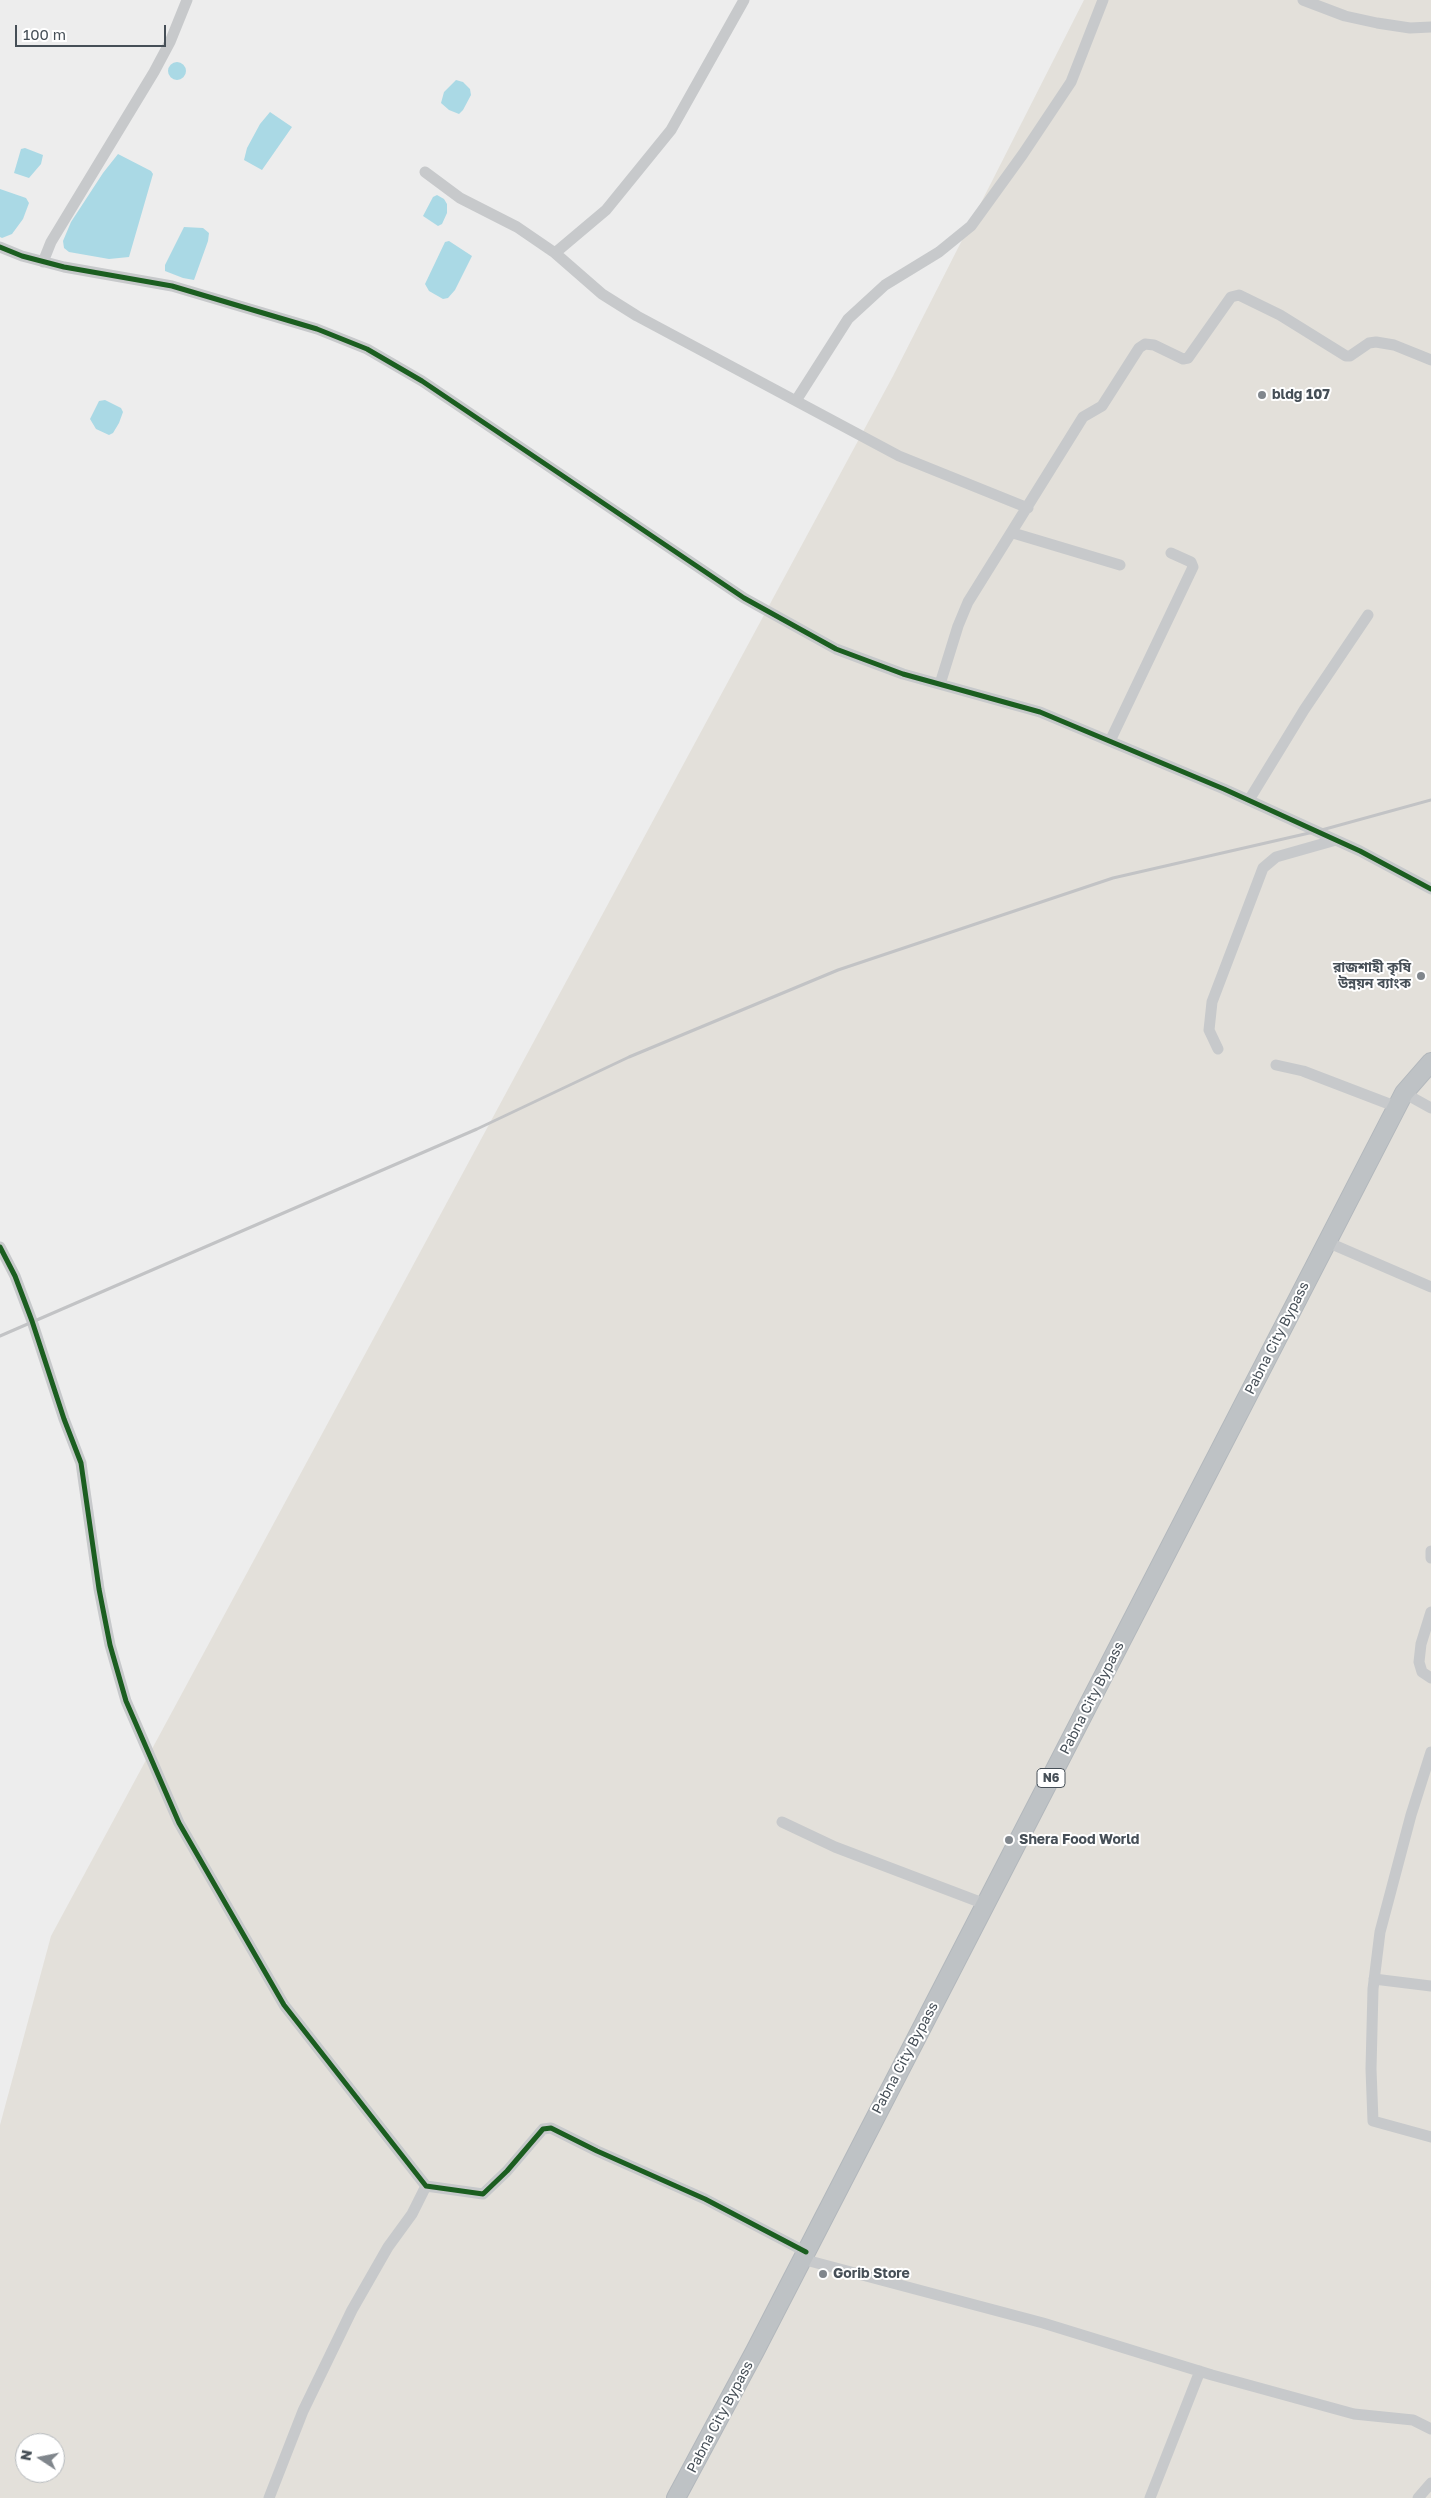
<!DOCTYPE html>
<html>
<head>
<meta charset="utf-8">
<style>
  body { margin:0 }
  #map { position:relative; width:1431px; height:2498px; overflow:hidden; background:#ededed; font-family:"Golos Text",sans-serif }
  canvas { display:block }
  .north { position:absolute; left:15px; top:2433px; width:50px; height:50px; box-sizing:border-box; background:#fff; border:1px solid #b5b9bc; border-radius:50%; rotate:281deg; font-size:14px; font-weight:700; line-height:20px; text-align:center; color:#464f57 }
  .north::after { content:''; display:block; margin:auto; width:18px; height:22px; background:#80868c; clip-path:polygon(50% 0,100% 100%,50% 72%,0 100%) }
  .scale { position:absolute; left:15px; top:25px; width:151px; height:22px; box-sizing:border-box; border:2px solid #464f57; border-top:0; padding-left:6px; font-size:15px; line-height:18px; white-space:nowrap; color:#464f57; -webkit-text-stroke:4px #fff; paint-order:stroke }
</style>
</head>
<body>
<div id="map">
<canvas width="1431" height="2498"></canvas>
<div class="north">N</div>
<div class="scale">100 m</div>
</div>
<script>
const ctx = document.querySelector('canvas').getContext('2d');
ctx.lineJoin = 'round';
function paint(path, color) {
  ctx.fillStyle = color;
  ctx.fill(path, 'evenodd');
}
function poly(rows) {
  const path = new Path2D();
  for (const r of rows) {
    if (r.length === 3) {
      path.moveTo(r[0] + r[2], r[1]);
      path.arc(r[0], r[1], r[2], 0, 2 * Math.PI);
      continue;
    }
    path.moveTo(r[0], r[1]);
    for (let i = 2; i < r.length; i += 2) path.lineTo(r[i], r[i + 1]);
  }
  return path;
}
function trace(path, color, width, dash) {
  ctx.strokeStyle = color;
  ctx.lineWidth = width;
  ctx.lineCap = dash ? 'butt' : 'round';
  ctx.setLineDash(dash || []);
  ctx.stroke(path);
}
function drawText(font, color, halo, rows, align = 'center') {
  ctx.font = font + ' "Golos Text","Noto Sans Bengali",sans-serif';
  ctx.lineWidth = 4;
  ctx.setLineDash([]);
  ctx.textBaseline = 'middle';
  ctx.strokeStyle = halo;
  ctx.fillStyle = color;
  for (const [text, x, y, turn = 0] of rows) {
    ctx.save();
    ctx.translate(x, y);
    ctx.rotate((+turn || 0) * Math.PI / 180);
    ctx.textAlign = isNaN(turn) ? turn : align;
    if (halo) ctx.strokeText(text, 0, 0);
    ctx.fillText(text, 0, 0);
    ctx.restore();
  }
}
paint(poly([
  [1084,0,1431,0,1431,2498,0,2498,0,2125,51,1936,893,376],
  [25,2443,55,2443,55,2473,25,2473]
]), '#e3e0da');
paint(poly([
  [177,71,9],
  [456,80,463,82,470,89,471,95,463,110,459,114,449,110,441,103,444,92],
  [270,112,292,127,262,170,244,160,247,148,260,124],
  [25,148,43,155,41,164,29,178,14,173,21,149],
  [118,154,151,171,153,174,129,257,109,259,69,252,64,248,63,241,71,222,103,173],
  [0,189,26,198,29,203,23,219,12,234,2,238,0,237],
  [437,195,444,199,447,204,447,213,442,224,438,226,423,216,433,197],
  [184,227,203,228,209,233,208,241,194,280,183,278,165,271,165,265],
  [449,241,472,256,455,290,448,298,443,299,429,291,425,284,445,242],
  [105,400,121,408,123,412,119,423,113,433,109,435,96,429,90,419,99,401]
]), '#aad9e5');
const trunk = poly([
  [676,2498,755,2351,1404,1093,1431,1062]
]);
trace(trunk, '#b2b7bc', 20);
trace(poly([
  [1303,0,1345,16,1377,23,1410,28,1431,27],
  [425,172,460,198,517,227,555,253,602,294,637,316,899,456,1028,508],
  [0,247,22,256,64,267,172,286,317,329,367,349,422,381,744,598,836,649,903,674,1040,712,1224,789,1360,851,1431,889],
  [555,253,606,210,671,130,744,0],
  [43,262,51,242,154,72,170,42,187,0],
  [797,399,848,319,885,285,939,252,971,226,1023,154,1071,82,1103,0],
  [1013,533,1120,565],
  [940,684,958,626,968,602,1083,417,1102,406,1139,348,1145,344,1154,345,1183,359,1188,358,1231,297,1239,295,1280,315,1346,356,1350,356,1369,343,1376,342,1394,345,1431,360],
  [1110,741,1193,567,1191,562,1171,553],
  [1249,800,1304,710,1368,615],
  [1218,1049,1209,1030,1212,1002,1263,868,1276,857,1336,840],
  [1276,1065,1303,1071,1397,1107],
  [1404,1093,1431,1108],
  [1327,1242,1431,1287],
  [0,1247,15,1276,32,1321,64,1419,81,1463,99,1589,110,1645,126,1701,179,1823,284,2005,426,2186,483,2194,507,2171,543,2129,551,2128,597,2151,705,2199,806,2252],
  [1431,1551,1431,1558],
  [1431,1612,1421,1644,1419,1662,1422,1672,1431,1678],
  [1431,1752,1411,1815,1380,1932,1373,1989,1371,2069,1373,2121,1431,2137],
  [782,1822,835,1847,985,1904],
  [1374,1979,1431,1986],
  [802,2259,1043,2323,1212,2375,1354,2414,1413,2420,1431,2429],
  [269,2498,303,2411,352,2310,388,2247,412,2214,426,2186],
  [1150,2498,1200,2371],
  [1418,2498,1431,2483]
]), '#c7c9cb', 11);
trace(trunk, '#bec2c5', 18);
trace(poly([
  [0,1336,477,1129,629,1057,838,970,1113,878,1318,831,1431,800]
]), '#c2c3c5', 3);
trace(poly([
  [0,247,22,256,64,267,172,286,317,329,367,349,422,381,744,598,836,649,903,674,1040,712,1224,789,1360,851,1431,889],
  [0,1247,15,1276,32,1321,64,1419,81,1463,99,1589,110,1645,126,1701,179,1823,284,2005,426,2186,483,2194,507,2171,543,2129,551,2128,597,2151,705,2199,806,2252]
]), '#1b5e20', 5);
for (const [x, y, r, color] of [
  [1262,395,5,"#80868c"],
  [1421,976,5,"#80868c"],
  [1009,1840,5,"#80868c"],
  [823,2274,5,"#80868c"]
]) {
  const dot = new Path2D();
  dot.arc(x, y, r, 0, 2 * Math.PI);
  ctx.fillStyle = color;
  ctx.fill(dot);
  trace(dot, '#fff', 2);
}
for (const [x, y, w] of [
  [1051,1778,28]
]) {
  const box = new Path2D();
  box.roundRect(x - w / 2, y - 9.5, w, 19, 4);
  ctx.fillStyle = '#fff';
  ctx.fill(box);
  trace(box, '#464f57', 1);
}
drawText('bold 12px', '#464f57', null, [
  ["N6",1051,1778]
]);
drawText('bold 14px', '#464f57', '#fff', [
  ["bldg 107",1272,395],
  ["রাজশাহী কৃষি",1411,968,"right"],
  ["উন্নয়ন ব্যাংক",1411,984,"right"],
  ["Shera Food World",1019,1840],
  ["Gorib Store",833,2274]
], 'left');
drawText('14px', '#464f57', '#fff', [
  ["Pabna City Bypass",1277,1338,-63],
  ["Pabna City Bypass",1092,1698,-63],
  ["Pabna City Bypass",905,2058,-62],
  ["Pabna City Bypass",720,2417,-62]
]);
</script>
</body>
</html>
